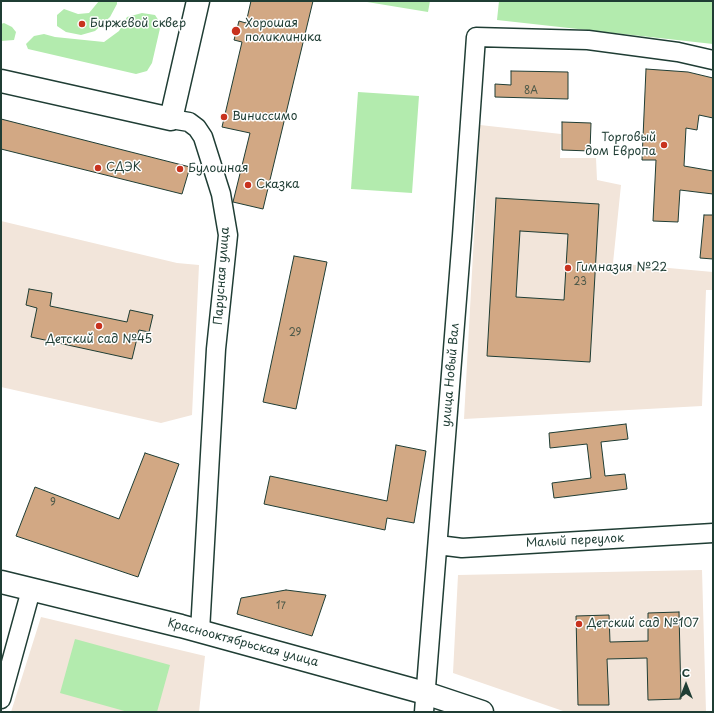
<!DOCTYPE html>
<html>
<head>
<meta charset="utf-8">
<style>
  body { margin:0 }
  #map { position:relative; width:714px; height:713px; overflow:hidden; background:#fff; font-family:"Playpen Sans",sans-serif }
  canvas { display:block }
  .frame { position:absolute; inset:0; border:2px solid #1f3d34; pointer-events:none }
  .north { position:absolute; left:666px; top:665px; width:40px; height:40px; -webkit-text-stroke:3px #fff; paint-order:stroke; rotate:0deg; font-size:11px; font-weight:700; line-height:16px; text-align:center; color:#1f3d34 }
  .north::after { content:''; display:block; margin:auto; width:14px; height:18px; background:#1f3d34; clip-path:polygon(50% 0,100% 100%,50% 72%,0 100%) }
</style>
</head>
<body>
<div id="map">
<canvas width="714" height="713"></canvas>
<div class="frame"></div>
<div class="north">С</div>
</div>
<script>
const ctx = document.querySelector('canvas').getContext('2d');
ctx.lineJoin = 'round';
function paint(path, color) {
  ctx.fillStyle = color;
  ctx.fill(path, 'evenodd');
}
function poly(rows) {
  const path = new Path2D();
  for (const r of rows) {
    path.moveTo(r[0], r[1]);
    for (let i = 2; i < r.length; i += 2) path.lineTo(r[i], r[i + 1]);
  }
  return path;
}
function trace(path, color, width, dash) {
  ctx.strokeStyle = color;
  ctx.lineWidth = width;
  ctx.lineCap = dash ? 'butt' : 'round';
  ctx.setLineDash(dash || []);
  ctx.stroke(path);
}
function drawText(font, color, halo, rows, align = 'center') {
  ctx.font = font + ' "Playpen Sans",sans-serif';
  ctx.lineWidth = 3;
  ctx.setLineDash([]);
  ctx.textBaseline = 'middle';
  ctx.strokeStyle = halo;
  ctx.fillStyle = color;
  for (const [text, x, y, turn = 0] of rows) {
    ctx.save();
    ctx.translate(x, y);
    ctx.rotate((+turn || 0) * Math.PI / 180);
    ctx.textAlign = isNaN(turn) ? turn : align;
    if (halo) ctx.strokeText(text, 0, 0);
    ctx.fillText(text, 0, 0);
    ctx.restore();
  }
}
paint(poly([
  [480,125,561,134,560,158,596,158,597,180,621,185,613,263,713,272,713,290,706,290,702,406,464,419],
  [1,221,177,263,199,265,192,415,161,423,1,387],
  [702,570,706,712,566,712,453,673,458,575],
  [41,617,205,656,199,712,11,712]
]), '#f2e5da');
paint(poly([
  [99,1,117,1,117,4,110,17,95,31,81,35,66,32,57,26,57,15,64,9,78,14,89,13],
  [361,1,430,1,428,12],
  [499,1,713,1,713,44,497,20],
  [142,13,155,15,161,24,152,63,147,71,136,74,28,49,26,44,34,36,44,34,55,37,104,42,119,31,127,17],
  [4,23,12,27,16,32,14,40,1,41,1,24],
  [358,92,419,96,412,193,351,189],
  [75,639,170,665,157,712,128,712,60,693]
]), '#b3ebae');
const building = poly([
  [251,1,313,1,263,209,233,202,250,133,222,127,242,42,234,40,239,21,246,23,251,1],
  [646,69,688,72,713,78,713,118,699,115,697,130,686,128,684,166,713,171,713,194,680,190,678,222,653,221,656,160,642,160,646,69],
  [511,71,568,72,568,99,495,97,495,84,511,85,511,71],
  [1,119,190,167,182,194,1,149,1,119],
  [562,122,591,123,590,151,562,150,562,122],
  [496,198,599,204,590,362,487,356,496,198],
  [520,231,568,234,564,300,516,297,520,231],
  [704,215,713,215,713,259,700,258,704,215],
  [294,256,327,262,296,409,263,402,294,256],
  [29,289,52,293,50,306,127,322,130,310,153,315,149,332,139,330,132,359,31,337,37,308,26,305,29,289],
  [626,424,628,439,601,442,605,476,625,474,627,489,554,498,552,483,591,478,587,444,550,448,549,433,626,424],
  [396,445,426,451,414,523,387,518,385,530,264,504,270,476,387,501,396,445],
  [145,453,179,464,138,577,16,536,35,487,119,519,145,453],
  [286,590,326,595,312,636,237,614,241,598,286,590],
  [679,612,681,699,648,700,647,658,607,659,609,705,578,705,576,616,609,615,610,642,648,641,648,613,679,612]
]);
paint(building, '#d2a884');
trace(building, '#1f3d34', 1);
const street = poly([
  [171,119,189,122,197,128,203,137,221,194,228,235,216,349,200,631],
  [438,545,462,548,713,533],
  [1,699,31,590],
  [424,712,462,236,476,37,588,40,678,52,713,60]
]);
const secondary = poly([
  [1,81,171,119,198,1],
  [1,582,181,626,425,693,482,712]
]);
trace(street, '#1f3d34', 21);
trace(secondary, '#1f3d34', 25);
trace(street, '#fff', 18);
trace(secondary, '#fff', 22);
for (const [x, y, r, color] of [
  [82,24,4,"#c8321e"],
  [236,31,5,"#c8321e"],
  [224,117,4,"#c8321e"],
  [664,145,4,"#c8321e"],
  [98,168,4,"#c8321e"],
  [180,169,4,"#c8321e"],
  [248,185,4,"#c8321e"],
  [568,268,4,"#c8321e"],
  [99,326,4,"#c8321e"],
  [579,624,4,"#c8321e"]
]) {
  const dot = new Path2D();
  dot.arc(x, y, r, 0, 2 * Math.PI);
  ctx.fillStyle = color;
  ctx.fill(dot);
  trace(dot, '#fff', 1.5);
}
drawText('10px', '#4c5848', null, [
  ["8А",531,91],
  ["23",580,282],
  ["29",295,333],
  ["9",53,503],
  ["17",281,606]
]);
drawText('12px', '#1f3d34', '#fff', [
  ["Биржевой сквер",90,24],
  ["Хорошая",245,24],
  ["поликлиника",245,38],
  ["Виниссимо",232,117],
  ["Торговый",656,138,"right"],
  ["дом Европа",656,152,"right"],
  ["СДЭК",106,168],
  ["Булошная",188,169],
  ["Сказка",256,185],
  ["Гимназия №22",576,268],
  ["Детский сад №45",99,340,"center"],
  ["Детский сад №107",587,624]
], 'left');
drawText('12px', '#1f3d34', '#fff', [
  ["Парусная улица",222,276,-86],
  ["улица Новый Вал",451,375,-85],
  ["Малый переулок",575,541,-3],
  ["Краснооктябрьская улица",243,643,15]
]);
</script>
</body>
</html>
